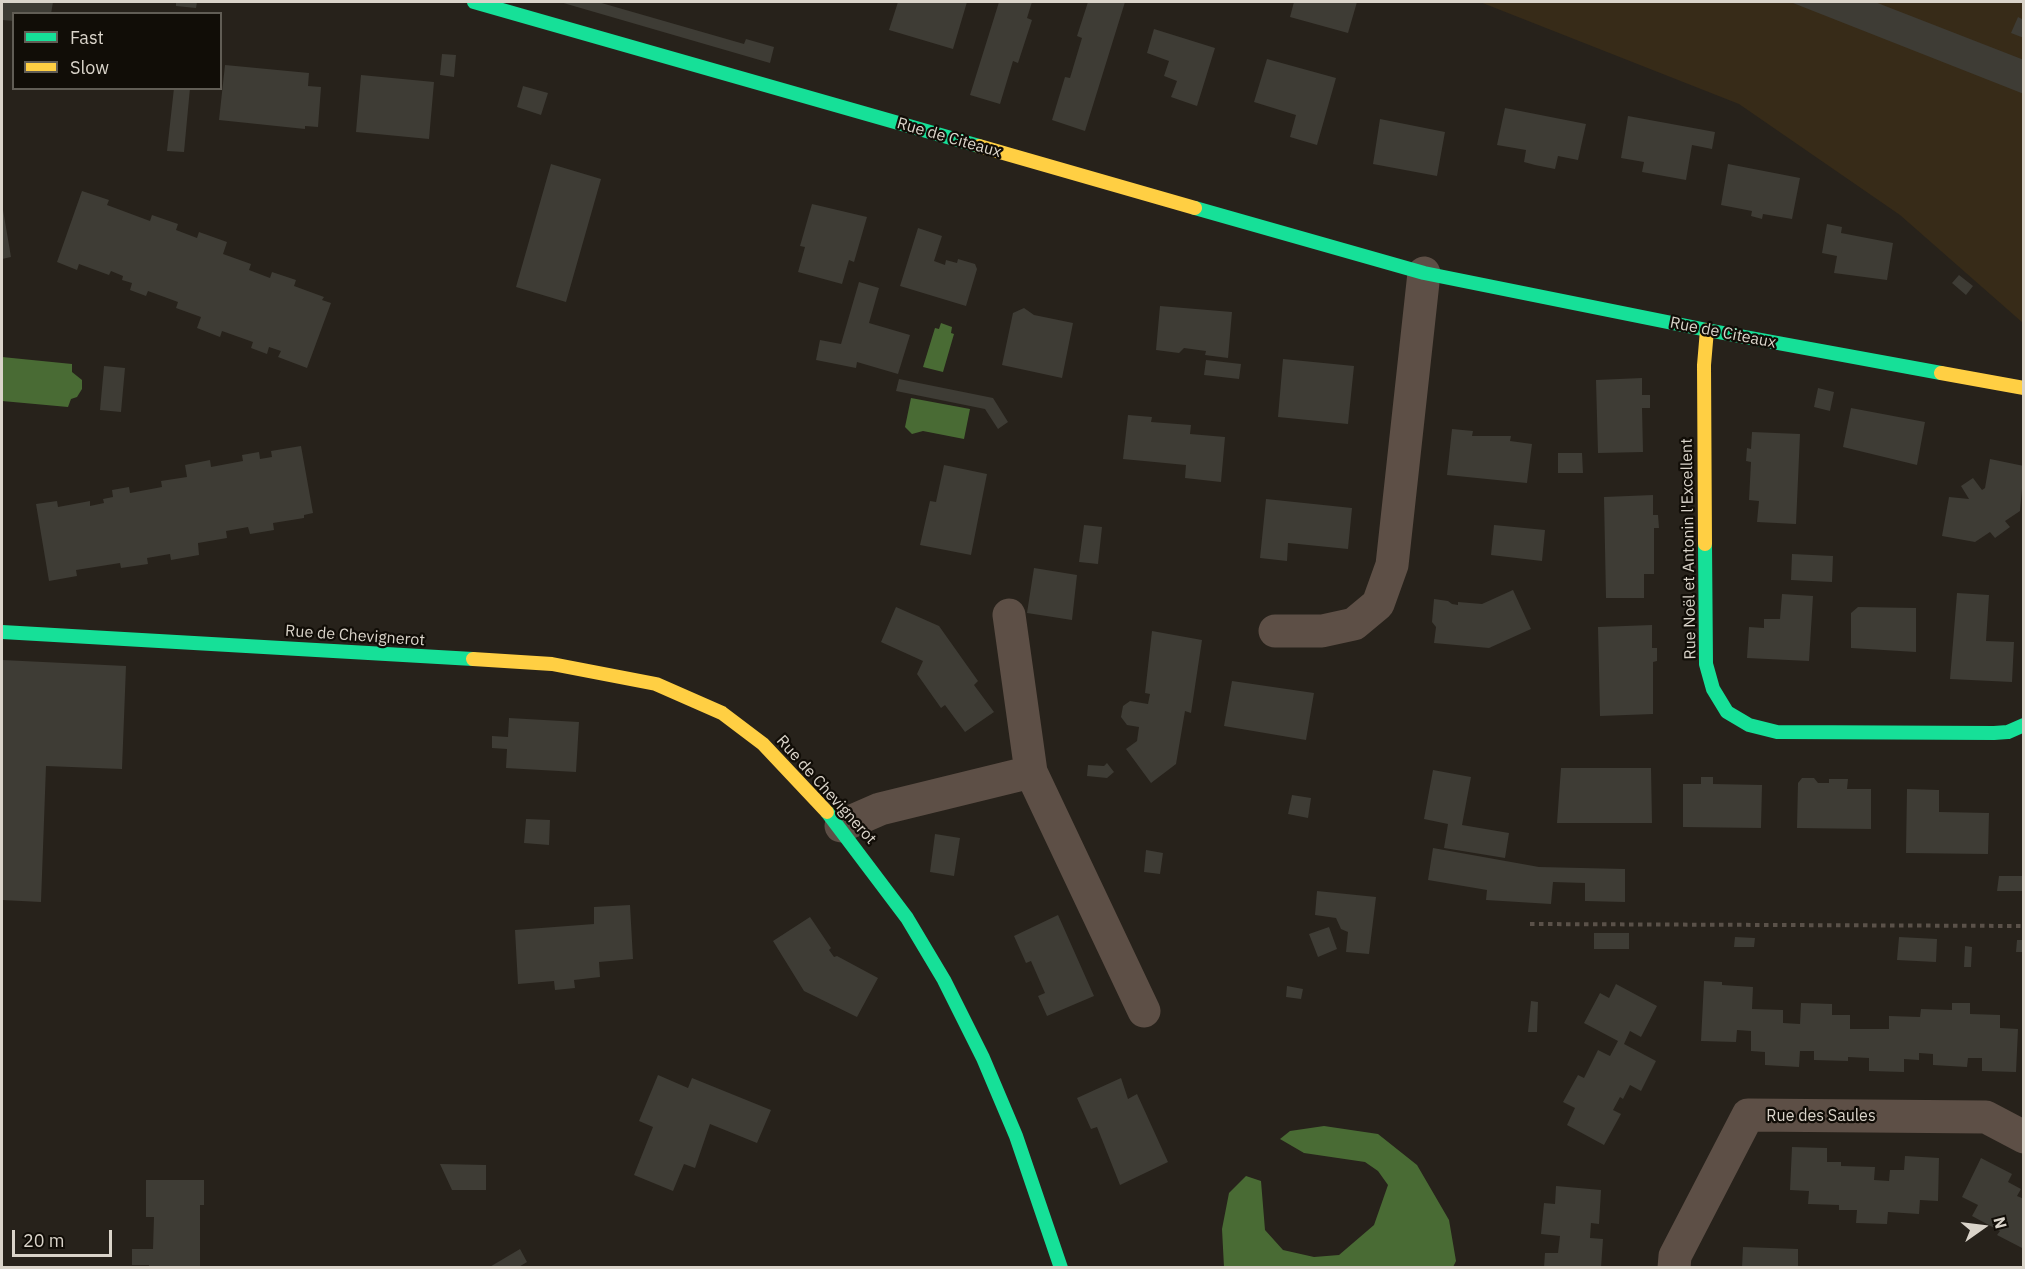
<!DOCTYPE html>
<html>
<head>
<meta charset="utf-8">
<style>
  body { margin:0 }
  #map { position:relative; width:2025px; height:1269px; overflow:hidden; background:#27221b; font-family:"IBM Plex Sans",sans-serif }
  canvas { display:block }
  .frame { position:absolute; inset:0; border:3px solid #dad4ca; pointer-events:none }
  .legend { position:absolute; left:12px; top:12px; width:210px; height:78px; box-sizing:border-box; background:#110d07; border:2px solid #615d55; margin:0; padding:8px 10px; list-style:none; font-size:18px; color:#dad4ca }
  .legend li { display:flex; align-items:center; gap:12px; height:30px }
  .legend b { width:30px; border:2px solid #615d55 }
  .north { position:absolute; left:1953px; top:1197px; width:60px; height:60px; -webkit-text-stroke:4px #110d07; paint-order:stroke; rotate:76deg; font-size:16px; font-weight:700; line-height:24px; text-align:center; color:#dad4ca }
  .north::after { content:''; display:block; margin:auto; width:21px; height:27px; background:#dad4ca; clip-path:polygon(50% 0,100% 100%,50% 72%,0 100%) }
  .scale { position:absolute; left:12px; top:1230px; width:100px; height:27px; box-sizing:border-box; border:3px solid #dad4ca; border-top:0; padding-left:8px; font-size:18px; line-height:21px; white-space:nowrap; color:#dad4ca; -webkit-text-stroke:4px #110d07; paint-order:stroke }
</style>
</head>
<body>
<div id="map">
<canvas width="2025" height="1269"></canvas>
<div class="frame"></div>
<ul class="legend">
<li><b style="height:8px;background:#16e098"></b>Fast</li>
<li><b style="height:8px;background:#ffcf43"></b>Slow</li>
</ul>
<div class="north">N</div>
<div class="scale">20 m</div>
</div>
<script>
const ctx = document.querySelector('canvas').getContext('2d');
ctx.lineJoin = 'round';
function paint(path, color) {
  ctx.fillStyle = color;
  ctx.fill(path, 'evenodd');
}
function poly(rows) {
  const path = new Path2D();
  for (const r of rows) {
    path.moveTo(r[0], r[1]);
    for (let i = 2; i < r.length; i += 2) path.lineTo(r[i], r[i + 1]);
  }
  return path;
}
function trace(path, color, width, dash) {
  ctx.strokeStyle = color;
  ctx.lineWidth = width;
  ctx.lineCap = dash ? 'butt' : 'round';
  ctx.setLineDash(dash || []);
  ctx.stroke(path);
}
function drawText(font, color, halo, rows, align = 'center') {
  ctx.font = font + ' "IBM Plex Sans",sans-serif';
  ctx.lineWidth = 4.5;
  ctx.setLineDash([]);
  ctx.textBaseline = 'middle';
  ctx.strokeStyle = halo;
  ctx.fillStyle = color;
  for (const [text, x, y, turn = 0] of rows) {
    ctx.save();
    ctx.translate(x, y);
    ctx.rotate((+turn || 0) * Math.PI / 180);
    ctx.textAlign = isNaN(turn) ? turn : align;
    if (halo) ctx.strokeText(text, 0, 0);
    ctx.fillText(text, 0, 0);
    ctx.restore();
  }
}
paint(poly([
  [1480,2,2023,2,2023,323,1900,215,1739,104]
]), '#372b18');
paint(poly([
  [941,323,952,327,951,333,954,334,943,372,923,367,935,328,939,329],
  [2,357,72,364,72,372,82,380,82,389,77,397,71,399,68,407,2,401],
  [911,398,970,409,964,439,923,431,912,434,905,427],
  [1324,1126,1378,1134,1417,1165,1449,1220,1456,1261,1453,1267,1224,1267,1222,1229,1229,1193,1246,1176,1261,1181,1265,1230,1283,1250,1314,1257,1339,1255,1374,1225,1388,1185,1378,1171,1365,1162,1304,1153,1280,1139,1290,1131]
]), '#496b34');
paint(poly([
  [2,2,53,2,51,14,14,14,14,21,2,20],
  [176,2,197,2,196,8,176,6],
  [560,2,598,2,744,44,746,39,774,47,770,63],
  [898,2,967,2,953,49,889,30],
  [999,2,1032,2,1027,18,1032,20,1018,63,1013,61,1000,104,970,95],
  [1088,2,1125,2,1085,131,1052,120,1065,77,1070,78,1082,38,1077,36],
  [1294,2,1357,2,1348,33,1290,17],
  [1794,2,1875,2,2024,60,2024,94,1793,3],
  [2018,17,2024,20,2024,38,2011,33],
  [1154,29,1215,48,1197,106,1171,97,1177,81,1164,76,1169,61,1147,53],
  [442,54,456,55,454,77,440,75],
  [1267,59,1336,78,1317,145,1290,137,1296,115,1254,102],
  [225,65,309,73,308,86,321,87,318,127,305,126,305,129,219,120],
  [361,75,434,82,429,139,356,132],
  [523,86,548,93,541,115,517,107],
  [174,88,190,88,184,152,167,151],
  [1505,108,1586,124,1578,160,1558,156,1555,169,1535,165,1524,162,1526,150,1497,145],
  [1628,116,1715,132,1712,149,1692,145,1686,180,1642,172,1644,162,1621,158],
  [1380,119,1445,132,1437,176,1373,164],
  [551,164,601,179,566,302,516,287],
  [1728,164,1800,178,1792,219,1763,214,1762,219,1751,216,1752,211,1721,205],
  [82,191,109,200,107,205,150,221,152,215,178,224,176,230,197,238,199,232,227,242,223,254,251,264,249,270,270,278,272,272,296,280,294,286,324,297,322,300,331,303,307,368,278,357,281,351,269,347,267,354,251,348,253,342,222,331,220,337,197,328,201,317,176,308,178,302,148,291,146,296,130,290,132,283,122,280,123,276,111,271,109,275,79,264,77,270,57,262],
  [2,204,11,257,2,259],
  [812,204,867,217,854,262,849,260,842,284,798,272,805,247,800,246],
  [1827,224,1842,227,1841,233,1893,243,1887,280,1834,273,1837,256,1822,253],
  [918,228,942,236,934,261,945,265,946,260,957,263,958,259,975,264,977,269,966,306,900,286],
  [1959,275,1973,286,1966,295,1952,283],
  [859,282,879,288,869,323,910,335,898,374,857,362,856,368,816,360,820,340,841,344],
  [1160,306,1232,312,1228,358,1205,355,1206,351,1184,348,1179,353,1156,350],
  [1024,308,1034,315,1073,323,1062,378,1002,365,1013,313],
  [1283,359,1354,366,1348,424,1278,417],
  [1206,360,1241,364,1239,379,1204,375],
  [104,366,125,368,121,412,100,410],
  [1642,378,1642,395,1650,395,1650,408,1642,408,1643,452,1598,453,1596,380],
  [899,379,993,398,1008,422,998,429,985,409,896,391],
  [1818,388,1834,392,1830,411,1814,407],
  [1851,408,1925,422,1917,465,1843,447],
  [1128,415,1152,417,1151,422,1191,425,1190,434,1225,437,1221,482,1185,478,1186,465,1123,459],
  [1452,429,1473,431,1472,436,1511,436,1510,441,1532,444,1527,483,1447,475],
  [1752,432,1800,434,1796,524,1757,522,1759,501,1749,500,1751,462,1746,461,1747,448,1751,449],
  [301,446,313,513,304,515,304,518,273,523,274,530,250,534,248,527,226,531,227,538,198,543,199,555,171,560,170,554,147,558,148,564,121,568,120,563,76,570,77,576,49,581,36,504,57,501,58,507,90,501,90,506,104,503,103,499,113,497,112,490,129,487,130,493,162,487,161,481,187,477,185,465,210,460,211,467,243,461,242,455,259,452,260,459,272,457,271,451],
  [1558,453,1582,453,1583,473,1558,473],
  [1990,459,2024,466,2020,511,2005,521,2010,527,1995,538,1990,532,1975,542,1942,536,1949,497,1969,499,1961,486,1973,478,1982,490,1985,488],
  [944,465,987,474,971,555,920,545,930,501,936,502],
  [1653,495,1653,515,1658,515,1659,528,1654,528,1654,574,1644,574,1644,598,1606,598,1604,497],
  [1266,499,1352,508,1348,549,1288,543,1287,561,1260,558],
  [1084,525,1102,527,1098,564,1079,562],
  [1494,525,1545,530,1542,561,1491,555],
  [1792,554,1833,556,1832,582,1791,580],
  [1034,568,1077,575,1072,620,1027,613],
  [1513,590,1531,629,1489,648,1434,643,1436,627,1432,622,1434,599,1448,601,1452,604,1458,605,1458,602,1482,604],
  [1957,593,1989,595,1986,641,2014,642,2012,682,1950,679],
  [1782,594,1813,596,1809,661,1747,658,1749,627,1764,628,1764,619,1780,619],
  [896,607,939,626,978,681,974,685,994,712,965,732,945,705,941,708,917,674,923,661,881,642],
  [1858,607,1916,608,1916,652,1851,648,1851,613],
  [1652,625,1652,648,1657,648,1657,661,1653,662,1653,714,1600,716,1598,627],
  [1152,631,1202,640,1191,713,1185,711,1176,764,1151,783,1126,749,1137,741,1139,727,1127,725,1121,717,1123,706,1130,701,1148,704,1150,694,1145,693],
  [2,660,126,666,122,769,46,766,41,902,2,900],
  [1232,681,1314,693,1306,740,1224,726],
  [509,718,579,722,576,772,506,768,507,749,492,748,492,736,508,737],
  [1107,763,1114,772,1107,778,1087,776,1088,765,1104,766],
  [1561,768,1651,768,1652,823,1557,823],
  [1433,770,1471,777,1462,825,1509,833,1505,858,1444,848,1448,824,1424,819],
  [1701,777,1713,777,1713,784,1762,785,1761,828,1683,827,1683,784,1701,784],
  [1802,778,1814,778,1818,783,1829,783,1829,779,1848,779,1847,789,1871,789,1871,829,1797,828,1798,783],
  [1907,789,1939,790,1939,812,1989,813,1988,854,1906,853],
  [1292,795,1311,798,1308,818,1288,814],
  [526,819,550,820,549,845,524,843],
  [935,834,960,838,954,876,930,872],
  [1433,848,1539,867,1625,869,1625,902,1585,901,1585,883,1553,882,1551,904,1486,900,1487,890,1428,880],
  [1146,850,1163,853,1160,874,1144,872],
  [1999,876,2024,876,2024,891,1997,891],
  [1317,891,1376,897,1369,954,1346,952,1348,932,1341,929,1336,918,1315,915],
  [630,905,633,959,599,962,600,977,574,980,575,988,555,990,554,981,518,984,515,930,594,924,594,907],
  [1058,915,1094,996,1047,1016,1038,996,1045,993,1031,961,1026,963,1014,936],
  [810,917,831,948,829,950,834,957,837,956,878,978,857,1017,804,991,773,941],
  [1329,927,1337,949,1318,957,1309,934],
  [1594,933,1629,933,1629,949,1594,949],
  [1735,937,1755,938,1754,947,1734,947],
  [1899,937,1937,939,1936,962,1897,960],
  [2017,940,2024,940,2024,952,2016,952],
  [1965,946,1972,947,1971,967,1964,967],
  [1704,981,1722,982,1722,985,1753,987,1752,1009,1783,1010,1783,1023,1800,1024,1801,1003,1832,1004,1832,1015,1850,1015,1850,1029,1889,1029,1889,1016,1920,1017,1921,1009,1952,1010,1952,1003,1970,1003,1970,1014,2000,1015,2000,1028,2018,1029,2016,1072,1982,1071,1982,1058,1968,1058,1967,1067,1933,1065,1933,1054,1919,1053,1919,1060,1904,1059,1904,1072,1869,1071,1869,1058,1848,1057,1848,1061,1814,1060,1814,1051,1800,1051,1799,1067,1765,1065,1765,1052,1751,1051,1751,1031,1737,1030,1736,1042,1701,1041],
  [1616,984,1657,1006,1641,1037,1630,1031,1624,1044,1656,1061,1641,1091,1630,1085,1623,1099,1620,1097,1613,1110,1621,1114,1604,1145,1567,1125,1575,1108,1563,1102,1578,1075,1584,1078,1598,1050,1610,1056,1618,1041,1584,1023,1600,993,1609,998],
  [1287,986,1303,989,1301,999,1286,997],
  [1531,1001,1538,1002,1537,1032,1528,1032],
  [658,1075,688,1088,692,1078,771,1110,757,1143,710,1124,695,1168,684,1164,673,1191,634,1175,653,1127,639,1121],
  [1121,1078,1128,1099,1137,1094,1168,1162,1120,1185,1097,1127,1091,1129,1077,1098],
  [1792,1147,1827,1148,1827,1162,1841,1162,1841,1166,1875,1167,1874,1180,1889,1181,1890,1170,1904,1170,1905,1156,1939,1158,1938,1201,1920,1200,1919,1214,1888,1212,1887,1224,1856,1223,1857,1210,1839,1210,1839,1205,1808,1204,1809,1191,1790,1190],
  [1981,1158,2012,1174,2008,1182,2021,1189,2017,1196,2024,1199,2024,1249,1997,1235,2000,1231,1972,1216,1978,1205,1962,1197],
  [440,1164,486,1165,486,1190,452,1190],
  [146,1180,204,1180,204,1205,200,1205,200,1268,149,1268,149,1265,132,1265,132,1249,153,1249,154,1217,146,1217],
  [1556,1186,1601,1190,1599,1224,1591,1223,1590,1238,1603,1239,1601,1268,1544,1268,1545,1253,1558,1253,1560,1236,1541,1234,1544,1203,1555,1204],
  [1743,1247,1798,1249,1798,1268,1742,1268],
  [520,1249,527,1262,517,1268,488,1268]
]), '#3e3c35');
trace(poly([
  [1530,924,2024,926]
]), '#5a5149', 4, [4.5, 4.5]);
trace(poly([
  [1009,615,1031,772,1144,1011],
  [1275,631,1322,631,1354,624,1378,604,1392,565,1424,273],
  [841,826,880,809,1031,772],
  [1674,1268,1675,1256,1748,1115,1986,1117,2024,1137]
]), '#5d4f46', 33);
trace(poly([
  [474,2,979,146],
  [1195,208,1424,273,1707,330,1941,373],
  [1705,544,1706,664,1713,689,1727,712,1749,725,1777,732,1994,733,2008,732,2024,725],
  [2,632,473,659],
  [827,812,907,918,944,980,983,1058,1016,1136,1061,1268]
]), '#16e098', 14);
trace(poly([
  [979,146,1195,208],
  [1941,373,2024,388],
  [1705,544,1704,365,1707,330],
  [473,659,552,664,656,684,722,713,763,744,827,812]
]), '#ffcf43', 14);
drawText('16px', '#dad4ca', '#110d07', [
  ["Rue de Citeaux",949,138,16],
  ["Rue de Citeaux",1723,333,11],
  ["Rue Noël et Antonin l'Excellent",1689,549,-91],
  ["Rue de Chevignerot",355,636,4],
  ["Rue de Chevignerot",826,790,48],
  ["Rue des Saules",1821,1116]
]);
</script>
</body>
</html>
